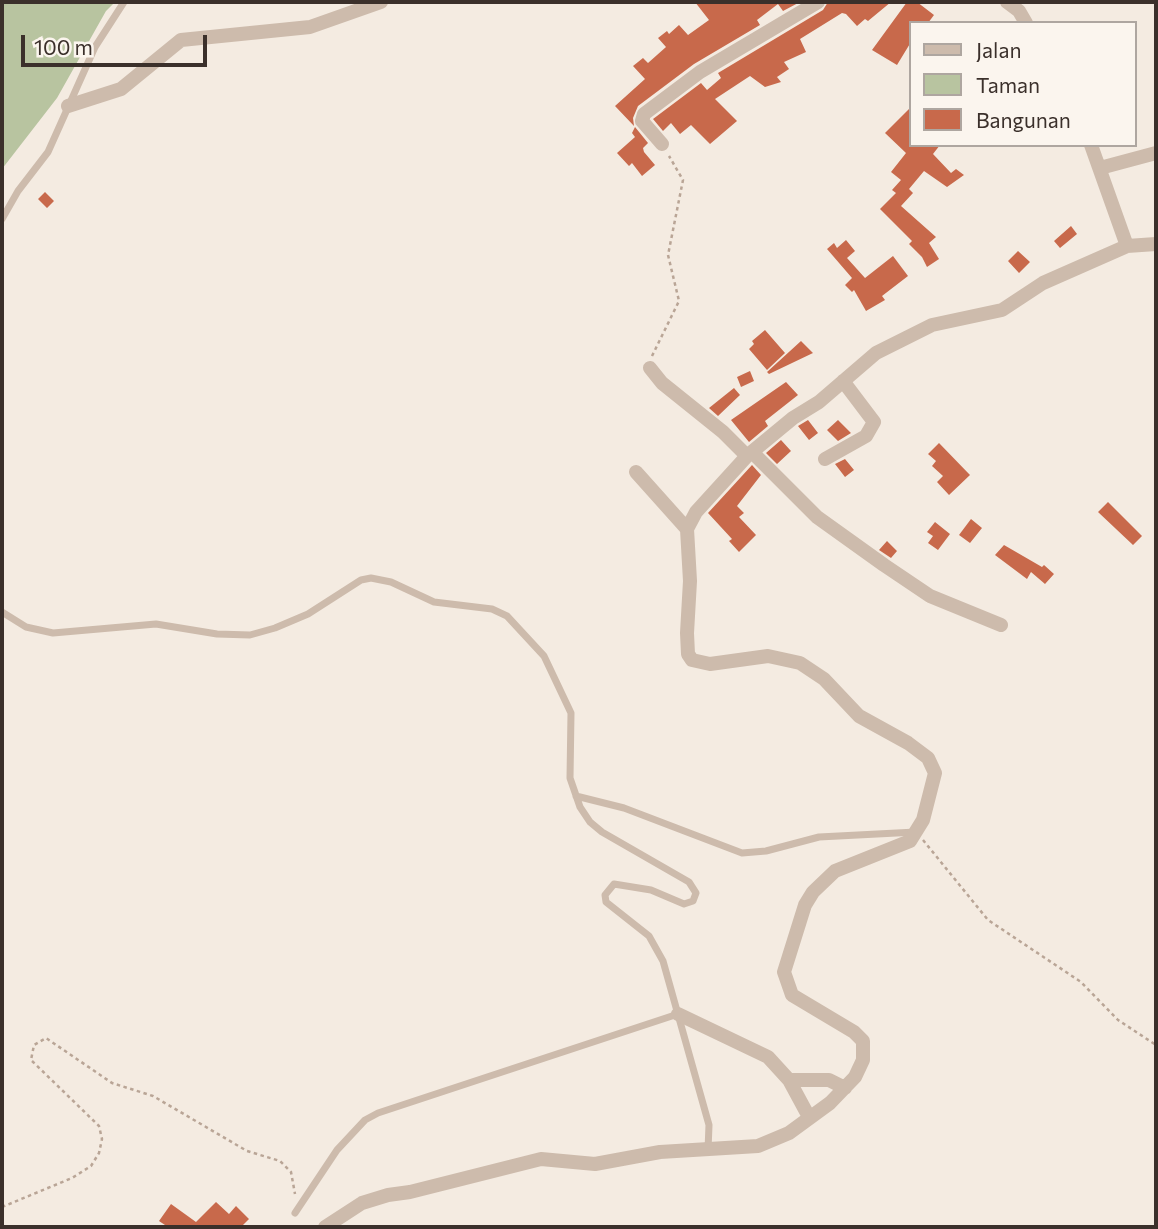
<!DOCTYPE html>
<html>
<head>
<meta charset="utf-8">
<style>
  body { margin:0 }
  #map { position:relative; width:1158px; height:1229px; overflow:hidden; background:#f4ebe1; font-family:Commissioner,sans-serif }
  canvas { display:block }
  .frame { position:absolute; inset:0; border:4px solid #3b302b; pointer-events:none }
  .legend { position:absolute; left:909px; top:21px; width:228px; height:126px; box-sizing:border-box; background:#fbf5ee; border:2px solid #aea6a0; margin:0; padding:9px 12px; list-style:none; font-size:21px; color:#3b302b }
  .legend li { display:flex; align-items:center; gap:14px; height:35px }
  .legend b { width:35px; border:2px solid #aea6a0 }
  .scale { position:absolute; left:21px; top:35px; width:186px; height:32px; box-sizing:border-box; border:4px solid #3b302b; border-top:0; padding-left:9px; font-size:21px; line-height:24px; white-space:nowrap; color:#3b302b; -webkit-text-stroke:5px #fbf5ee; paint-order:stroke }
</style>
</head>
<body>
<div id="map">
<canvas width="1158" height="1229"></canvas>
<div class="frame"></div>
<ul class="legend">
<li><b style="height:9px;background:#cdbbac"></b>Jalan</li>
<li><b style="height:19px;background:#b8c4a0"></b>Taman</li>
<li><b style="height:19px;background:#c8694b"></b>Bangunan</li>
</ul>
<div class="scale">100 m</div>
</div>
<script>
const ctx = document.querySelector('canvas').getContext('2d');
ctx.lineJoin = 'round';
function paint(path, color) {
  ctx.fillStyle = color;
  ctx.fill(path, 'evenodd');
}
function poly(rows) {
  const path = new Path2D();
  for (const r of rows) {
    path.moveTo(r[0], r[1]);
    for (let i = 2; i < r.length; i += 2) path.lineTo(r[i], r[i + 1]);
  }
  return path;
}
function trace(path, color, width, dash) {
  ctx.strokeStyle = color;
  ctx.lineWidth = width;
  ctx.lineCap = dash ? 'butt' : 'round';
  ctx.setLineDash(dash || []);
  ctx.stroke(path);
}
paint(poly([
  [2,2,115,2,106,11,57,98,2,169]
]), '#b8c4a0');
paint(poly([
  [695,2,800,2,783,11,778,4,757,20,760,25,694,64,638,106,633,118,634,126,615,106,645,79,633,66,643,58,648,63,666,47,658,38,667,31,669,34,679,25,688,35,709,20],
  [828,2,891,2,868,21,865,19,857,26,846,14,842,13,800,39,806,52,784,62,789,69,777,77,781,82,765,87,750,76,715,99,737,121,710,144,691,125,680,134,671,123,663,131,653,119,701,83,707,90,721,78,718,73,823,10],
  [907,2,917,2,934,15,928,23,911,23,911,42,897,65,872,50],
  [911,107,911,145,940,145,933,154,951,173,956,169,964,175,947,187,924,171,909,189,913,193,901,206,936,237,929,243,939,259,927,267,922,257,909,244,912,241,880,209,896,193,892,190,901,180,891,172,906,153,885,133],
  [635,127,648,143,643,148,644,152,655,165,642,176,632,163,629,166,617,153,635,137,632,133],
  [45,192,54,201,47,208,38,199],
  [1071,226,1077,234,1060,248,1054,241],
  [846,240,855,251,847,258,865,278,893,256,908,276,882,296,885,300,866,311,854,290,852,292,845,285,852,278,827,249,834,243,837,248],
  [1018,251,1030,262,1019,273,1008,261],
  [765,330,785,353,767,370,749,349,754,344,752,341],
  [801,341,813,353,769,374,767,372],
  [750,371,754,381,741,387,737,377],
  [786,382,798,395,765,421,768,426,749,442,731,420],
  [734,388,740,395,718,416,709,408],
  [808,420,818,433,809,440,798,426],
  [838,420,851,433,838,441,827,430],
  [781,440,791,451,777,464,766,453],
  [939,443,970,475,949,495,937,482,943,476,932,466,936,461,928,454],
  [845,459,854,470,845,477,835,464],
  [752,465,761,475,737,506,744,513,739,517,756,535,739,552,729,541,732,539,708,513],
  [1108,502,1142,536,1133,545,1098,512],
  [971,519,982,528,970,543,959,535],
  [935,522,950,534,938,550,928,543,933,536,927,532],
  [887,541,897,551,891,558,879,550],
  [1004,545,1042,567,1044,565,1054,574,1045,584,1031,572,1027,579,995,555],
  [216,1202,229,1214,236,1206,249,1219,241,1227,168,1227,159,1221,171,1204,196,1222]
]), '#c8694b');
trace(poly([
  [652,356,679,301,668,255,683,180,669,156],
  [923,840,988,920,1081,982,1118,1020,1156,1045],
  [2,1207,72,1178,91,1166,99,1153,102,1139,99,1126,31,1060,34,1045,46,1038,112,1083,153,1096,247,1151,280,1161,291,1172,295,1194]
]), '#b9a596', 2.5, [3.5, 3.5]);
trace(poly([
  [2,219,18,191,48,152,95,47,124,2],
  [2,612,26,627,53,633,156,624,217,634,250,635,275,628,308,614,361,580,371,578,391,582,434,602,492,609,507,616,544,656,571,713,570,778,580,807,590,822,602,832,689,882,696,893,693,901,684,904,651,890,614,884,605,895,606,902,649,936,663,961,709,1125,708,1150],
  [576,796,624,808,742,853,766,851,819,837,916,832],
  [295,1213,337,1150,365,1120,378,1113,678,1014]
]), '#cdbbac', 7);
trace(poly([
  [1007,2,1019,11,1026,23],
  [68,106,121,89,181,40,310,27,381,2],
  [662,144,642,121,644,114,700,72,818,2],
  [1091,145,1127,246],
  [1100,168,1156,153],
  [650,368,662,383,723,432,747,456],
  [752,452,817,517,884,565,930,596,1001,625],
  [825,459,866,436,874,422,843,381],
  [636,472,687,529],
  [678,1014,768,1057,789,1080,809,1117],
  [789,1080,829,1080,845,1088],
  [325,1227,362,1203,388,1195,410,1192,541,1159,595,1164,660,1152,758,1146,789,1133,830,1103,855,1077,863,1060,863,1041,854,1032,792,995,784,972,805,905,813,892,835,871,910,841,923,820,935,773,928,758,908,743,859,716,824,679,800,663,768,656,710,664,692,660,688,654,687,633,690,581,687,529,696,512,747,456,793,418,819,402,876,353,932,325,1002,310,1043,283,1127,246,1156,244]
]), '#cdbbac', 14);
</script>
</body>
</html>
